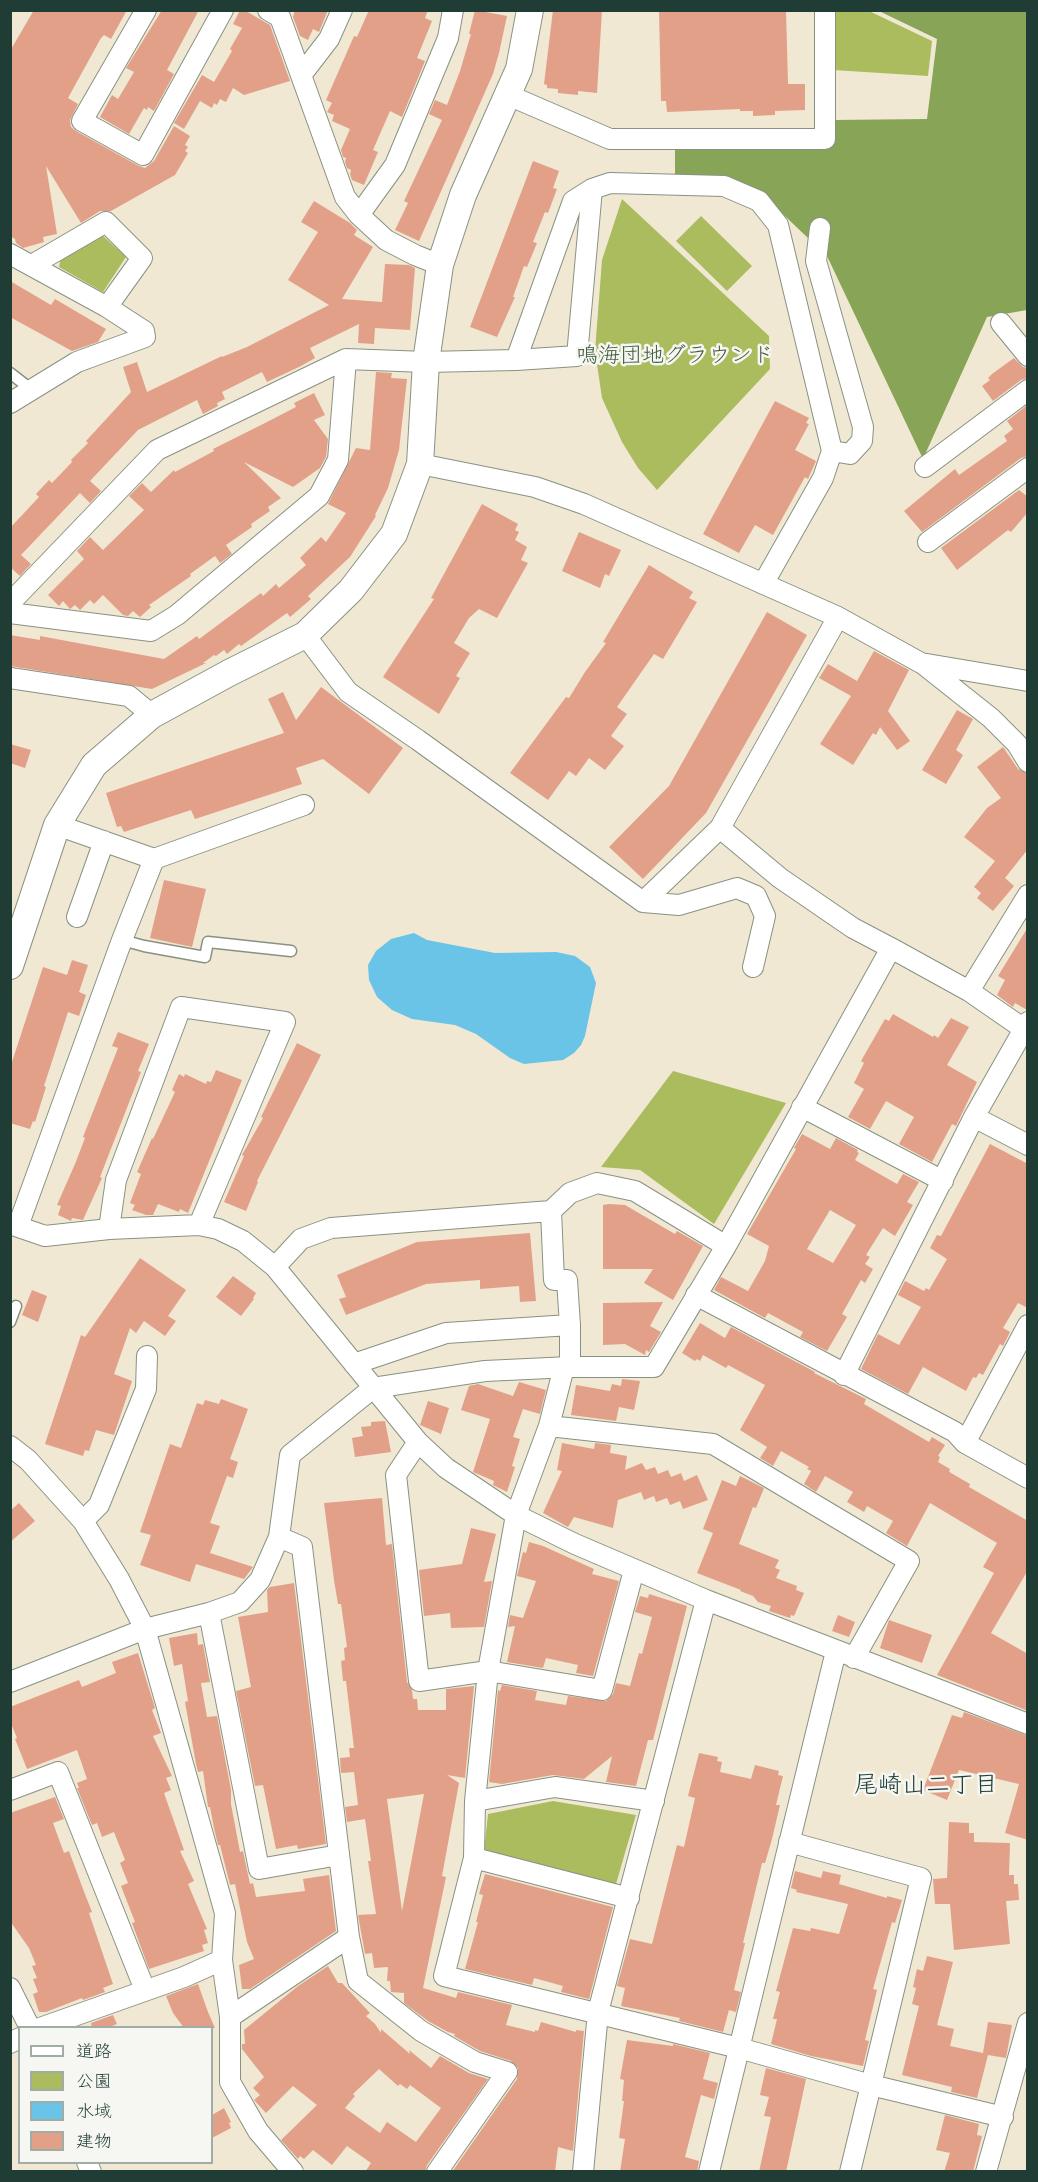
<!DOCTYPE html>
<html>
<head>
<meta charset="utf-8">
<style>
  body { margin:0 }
  #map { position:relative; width:1038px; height:2182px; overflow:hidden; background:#f0e8d2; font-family:Sriracha,"Klee One",sans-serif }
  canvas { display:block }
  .frame { position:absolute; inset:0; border:12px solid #1f3d34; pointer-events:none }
  .legend { position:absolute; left:18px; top:2026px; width:195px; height:138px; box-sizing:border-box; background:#f6f6f2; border:2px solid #a0aca6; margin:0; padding:8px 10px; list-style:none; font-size:18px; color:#1f3d34 }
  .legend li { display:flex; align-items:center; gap:12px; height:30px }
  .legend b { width:30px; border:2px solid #a0aca6 }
</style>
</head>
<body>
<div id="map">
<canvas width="1038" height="2182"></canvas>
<div class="frame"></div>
<ul class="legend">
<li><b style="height:8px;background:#fff"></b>道路</li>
<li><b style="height:16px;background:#abbc5f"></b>公園</li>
<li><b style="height:16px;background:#69c4e7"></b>水域</li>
<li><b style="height:16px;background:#e2a089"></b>建物</li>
</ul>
</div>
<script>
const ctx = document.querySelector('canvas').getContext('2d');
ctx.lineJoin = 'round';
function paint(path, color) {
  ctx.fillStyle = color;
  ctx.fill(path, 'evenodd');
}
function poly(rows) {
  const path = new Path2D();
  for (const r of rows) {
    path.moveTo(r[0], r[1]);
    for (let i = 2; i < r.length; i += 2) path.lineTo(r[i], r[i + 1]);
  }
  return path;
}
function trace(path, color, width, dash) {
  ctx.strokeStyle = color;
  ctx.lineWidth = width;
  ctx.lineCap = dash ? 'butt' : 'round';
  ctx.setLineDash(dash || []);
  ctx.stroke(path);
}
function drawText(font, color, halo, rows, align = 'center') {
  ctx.font = font + ' Sriracha,"Klee One",sans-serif';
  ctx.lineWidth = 5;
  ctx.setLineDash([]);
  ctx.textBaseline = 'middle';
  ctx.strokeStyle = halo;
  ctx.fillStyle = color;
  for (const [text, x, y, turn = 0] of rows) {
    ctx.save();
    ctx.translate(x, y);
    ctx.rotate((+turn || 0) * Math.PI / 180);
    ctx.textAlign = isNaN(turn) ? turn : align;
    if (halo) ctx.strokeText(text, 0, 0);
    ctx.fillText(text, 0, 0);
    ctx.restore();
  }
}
paint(poly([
  [832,11,869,11,932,41,928,76,833,70],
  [622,199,769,336,770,369,657,490,638,468,622,442,602,398,595,351,602,260],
  [701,216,752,266,727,291,676,241],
  [102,235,126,257,103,292,59,267,61,258],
  [673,1071,786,1103,714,1224,640,1170,601,1167],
  [553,1801,636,1815,616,1884,484,1851,488,1814]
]), '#abbc5f');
paint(poly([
  [879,11,1027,11,1027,310,987,317,923,459,827,256,768,200,675,176,675,147,832,147,834,120,927,119,937,39]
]), '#88a456');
paint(poly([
  [414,933,427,940,495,953,556,952,575,956,590,967,596,983,585,1036,581,1045,574,1053,563,1060,524,1064,510,1058,476,1034,455,1025,412,1019,392,1010,377,997,369,980,368,965,376,951,391,939]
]), '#69c4e7');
paint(poly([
  [34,10,127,10,111,39,104,35,101,38,68,98,78,104,70,120,71,127,76,131,137,165,145,168,154,161,174,126,190,136,185,145,188,147,185,151,188,153,175,175,111,211,100,211,81,223,46,166,57,234,43,237,44,242,23,248,16,243,15,239,10,236,10,51],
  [162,10,199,10,167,70,174,74,154,111,148,107,147,110,144,108,129,134,100,117,112,95,118,99,134,72,126,68],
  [240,10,244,10,270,25,290,81,244,95,233,88,226,102,220,99,217,105,214,103,212,108,200,101,184,129,174,123,202,75,214,82,232,51,230,49,242,28,233,24],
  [295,10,328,10,319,32,313,29,308,40,300,36,293,17],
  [369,10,428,10,425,18,432,21,417,58,425,61,402,117,390,111,373,150,378,152,364,185,352,180,350,174,351,170,347,168,345,162,346,158,343,157,341,150,350,129,332,121,334,115,327,112,332,103,326,100,354,36,357,37],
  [475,10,507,16,499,53,493,74,419,241,395,230,408,203,404,201,442,120,429,114,435,100,447,105,460,71,471,34,469,34],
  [553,10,602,10,597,93,578,91,578,95,558,93,558,89,547,88,547,85,544,84],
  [659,10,786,10,788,84,805,84,805,110,775,111,775,115,753,116,753,111,740,111,740,109,667,112,666,101,661,101],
  [533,161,559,171,553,188,557,189,548,213,545,212,533,242,537,243,527,267,524,266,513,297,515,297,497,337,470,327],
  [314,201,350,223,357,230,354,235,373,247,342,299,382,302,385,264,409,265,415,268,410,330,375,328,374,344,358,343,359,324,310,348,315,358,301,366,267,382,262,372,222,392,225,399,217,403,218,406,203,414,197,400,138,430,90,481,101,491,90,503,80,493,21,555,31,564,20,576,10,567,10,528,39,497,36,494,49,480,52,483,72,462,71,460,88,443,86,441,131,392,123,367,137,362,147,392,222,356,222,357,247,347,329,305,288,280,318,232,301,222],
  [10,281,51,305,55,299,106,329,98,342,72,351,10,317],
  [1014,358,1023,367,1028,368,1028,378,1021,380,993,401,982,386,990,380,988,378,992,374],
  [376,372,392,373,391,378,407,379,399,450,388,488,375,515,376,516,350,557,308,596,311,599,290,617,287,613,241,646,239,644,227,654,224,650,216,656,214,655,203,663,206,663,152,689,10,666,10,635,40,640,40,636,164,659,197,636,199,639,261,593,263,596,276,584,279,588,306,565,300,558,321,537,326,542,346,513,328,504,356,448,370,450],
  [314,393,325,415,314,420,328,439,326,457,320,468,293,487,244,462,281,498,268,507,270,511,251,524,252,527,226,545,232,554,220,563,215,556,190,574,191,576,149,605,151,607,140,617,133,611,128,616,123,615,103,595,94,604,90,600,80,610,75,605,70,609,63,601,59,606,48,595,84,559,77,551,90,537,103,550,144,510,129,496,142,483,151,492,174,470,175,472,214,451,213,449,265,423,296,407,294,403],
  [775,401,809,418,806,423,809,424,795,450,816,461,808,479,805,477,773,535,755,525,739,553,703,534],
  [1026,406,1028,456,1021,458,922,532,904,511,955,469,959,475,1007,441,1004,436,1013,429,1007,421],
  [1019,490,1028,497,1028,512,1011,532,1008,530,957,570,941,548],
  [482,504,518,524,515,530,519,532,515,540,527,547,521,560,528,563,497,618,479,609,469,618,454,643,470,653,456,676,460,678,439,714,383,677,434,599,431,598],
  [579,532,621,550,609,576,605,574,600,588,562,571],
  [649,565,693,592,689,598,697,602,663,659,654,654,617,707,627,714,611,736,624,746,605,770,589,758,576,776,569,771,548,800,510,773,566,697,569,698,585,672,606,643,603,642],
  [767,612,807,635,706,813,643,879,609,847,669,786],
  [874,651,909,670,888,711,910,741,897,750,880,727,876,735,873,733,853,765,820,744,851,696,819,678,828,664,857,681],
  [321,687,403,748,369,794,323,759,296,768,302,784,195,819,191,810,124,832,121,826,117,827,106,793,284,733,268,699,283,692,296,720],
  [957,710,973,719,956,750,963,755,946,784,922,770],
  [10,744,31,750,25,768,10,763],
  [1003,747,1018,769,1028,774,1028,849,1005,878,1014,886,993,911,977,898,981,893,974,887,995,861,964,837,987,808,1001,798,977,767],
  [164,880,206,889,192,947,150,938],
  [1028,927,1028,1010,1027,1010,1015,1003,1013,1007,997,995,1005,980,998,976],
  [72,960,88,965,79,992,86,995,79,1016,68,1012,44,1086,46,1087,35,1122,33,1121,30,1129,10,1123,10,1068,43,967,67,975],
  [893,1014,933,1037,934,1035,938,1038,951,1018,969,1027,947,1065,977,1082,956,1126,952,1124,932,1162,899,1144,914,1117,886,1101,870,1129,848,1117,864,1089,854,1083,864,1063,861,1061,885,1019,889,1021],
  [118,1032,149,1044,138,1071,141,1072,100,1177,102,1178,83,1220,72,1218,71,1221,58,1215,61,1206,57,1205,75,1164,85,1138,83,1137,118,1048,112,1046],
  [297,1043,321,1055,257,1181,258,1182,246,1211,224,1202,244,1156,242,1155,263,1118,261,1117],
  [216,1070,242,1080,188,1213,180,1209,179,1212,158,1204,153,1215,146,1215,132,1210,135,1205,130,1203,141,1174,137,1172,152,1138,153,1139,175,1092,172,1090,179,1074,184,1077,185,1074,206,1084,207,1081,211,1082],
  [802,1134,830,1149,836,1138,858,1150,857,1152,859,1153,855,1160,897,1184,903,1174,919,1182,907,1202,913,1205,895,1236,883,1228,866,1255,870,1257,865,1264,873,1269,865,1283,861,1280,842,1314,847,1317,827,1351,800,1337,803,1332,768,1313,765,1318,714,1290,721,1277,748,1291,765,1261,769,1246,747,1234,796,1149,794,1148],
  [830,1210,856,1225,833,1263,807,1249],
  [990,1144,1028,1164,1028,1308,1018,1303,1003,1328,1010,1332,1003,1346,1000,1344,983,1375,979,1373,976,1378,973,1377,966,1391,923,1367,908,1394,861,1369,878,1334,899,1345,921,1307,898,1295,905,1281,924,1291,926,1288,929,1290,947,1259,930,1248,937,1235,941,1236],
  [609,1204,625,1205,675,1234,677,1231,703,1246,673,1300,644,1283,653,1269,603,1269,603,1205],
  [530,1233,536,1301,520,1302,519,1286,480,1289,480,1280,426,1284,346,1315,339,1299,346,1297,337,1275,417,1242],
  [140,1258,186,1290,168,1316,176,1321,165,1336,144,1321,136,1333,130,1328,114,1374,132,1381,114,1435,96,1430,89,1451,85,1450,83,1456,45,1444,81,1335,85,1337],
  [233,1276,256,1293,253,1298,254,1299,241,1316,216,1297],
  [32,1290,47,1296,38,1322,22,1315],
  [663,1302,650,1326,661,1332,649,1352,646,1350,645,1355,625,1344,603,1345,603,1303],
  [700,1323,725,1338,731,1327,815,1372,814,1373,866,1399,864,1404,929,1442,932,1437,945,1445,938,1456,940,1457,938,1462,950,1469,949,1471,951,1473,970,1484,969,1487,1028,1521,1028,1570,991,1633,1028,1654,1028,1711,937,1675,994,1573,983,1567,997,1543,930,1503,907,1546,886,1533,893,1521,867,1506,864,1512,847,1502,853,1492,825,1476,816,1492,804,1484,811,1471,807,1469,809,1467,781,1451,773,1466,760,1458,767,1447,740,1430,765,1385,728,1365,726,1368,703,1355,700,1361,697,1359,695,1361,682,1353],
  [622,1379,640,1381,634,1410,619,1407,616,1421,571,1415,576,1385,610,1391,612,1384,621,1386],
  [519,1382,546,1390,540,1414,523,1409,513,1437,520,1439,512,1466,515,1467,507,1492,493,1485,494,1481,473,1472,490,1419,461,1410,469,1386,478,1384,513,1396],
  [221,1399,248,1409,230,1459,238,1462,233,1478,227,1476,210,1523,220,1526,210,1553,253,1567,244,1579,196,1564,190,1582,140,1565,151,1535,140,1532,170,1444,181,1448,197,1403,203,1405,205,1400,219,1404],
  [428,1401,449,1408,441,1434,420,1425],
  [385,1421,391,1452,355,1457,352,1438,363,1436,361,1427,371,1426,371,1422],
  [562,1443,594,1449,595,1443,611,1445,610,1453,627,1456,625,1470,642,1463,646,1470,655,1467,658,1474,668,1470,671,1477,681,1473,684,1481,697,1475,708,1500,683,1509,680,1501,670,1505,667,1498,656,1502,654,1496,644,1500,641,1492,618,1500,613,1528,574,1517,568,1527,543,1513,562,1471,557,1470],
  [740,1476,764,1488,756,1508,753,1507,739,1544,779,1560,775,1568,780,1570,776,1578,797,1586,796,1590,804,1593,794,1616,791,1615,790,1618,769,1611,771,1606,758,1602,753,1596,740,1591,741,1590,697,1573,713,1533,703,1529,722,1480,736,1486],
  [382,1498,386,1545,392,1544,407,1682,412,1690,413,1699,417,1699,418,1710,446,1710,446,1689,474,1686,465,1778,447,1775,459,1783,442,1876,446,1877,423,1988,456,1998,458,1992,512,2005,506,2025,535,2032,535,2030,538,2031,541,2022,576,2032,576,2030,584,2031,573,2151,558,2147,555,2172,452,2172,517,2079,518,2068,511,2061,480,2051,454,2036,455,2034,448,2032,428,2021,404,2003,404,1993,391,1992,390,1981,387,1981,388,1967,374,1968,372,1953,365,1954,358,1915,376,1914,368,1861,371,1861,365,1819,347,1822,345,1807,358,1805,354,1772,341,1773,340,1758,350,1757,349,1748,354,1748,346,1681,343,1681,341,1661,345,1660,344,1648,347,1647,341,1604,338,1604,334,1580,324,1503],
  [424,1794,402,1911,387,1799],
  [19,1503,35,1521,10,1542,10,1511],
  [471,1528,496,1534,484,1582,492,1581,484,1627,451,1628,450,1613,424,1616,419,1570,462,1564],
  [529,1542,543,1546,594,1569,592,1574,619,1581,593,1676,576,1673,578,1665,546,1658,543,1668,507,1662,515,1626,508,1627,510,1615,523,1618,536,1581,517,1576,523,1552,526,1553],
  [294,1583,326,1844,298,1849,297,1845,276,1849,263,1785,255,1786,236,1691,251,1687,238,1617,268,1612,267,1590,270,1587],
  [649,1594,687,1606,653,1740,648,1740,636,1786,606,1782,612,1756,584,1779,553,1775,502,1784,489,1782,498,1690,500,1691,502,1685,537,1691,535,1700,566,1705,568,1696,606,1701,613,1694,616,1683,630,1686,639,1653,642,1654,652,1617,635,1612,640,1596,648,1598],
  [838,1615,855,1622,849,1637,832,1631],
  [889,1620,932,1635,922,1663,880,1648],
  [197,1633,198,1645,203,1644,210,1682,201,1683,207,1717,217,1716,231,1790,231,1804,240,1852,243,1851,250,1884,253,1883,256,1897,305,1891,303,1879,329,1875,336,1931,250,1989,242,1989,239,1965,254,1959,247,1942,235,1884,230,1885,220,1845,218,1845,214,1828,210,1807,208,1807,203,1771,198,1772,196,1764,185,1702,188,1701,182,1664,174,1666,169,1638],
  [138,1653,155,1708,152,1710,161,1733,153,1736,172,1776,166,1778,171,1790,164,1793,184,1850,180,1851,194,1881,188,1884,207,1929,204,1930,208,1943,202,1945,204,1951,149,1969,132,1923,135,1922,121,1886,128,1883,120,1863,125,1860,114,1832,102,1837,97,1823,92,1825,77,1788,79,1788,77,1783,87,1779,77,1750,27,1769,15,1739,17,1738,10,1721,10,1707,79,1680,82,1687,116,1673,112,1662],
  [964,1712,1028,1736,1028,1840,1005,1833,1019,1784,959,1770,947,1800,923,1790,952,1715,962,1718],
  [699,1753,718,1757,717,1761,722,1762,720,1772,751,1779,755,1765,779,1771,778,1775,783,1776,776,1805,780,1805,772,1839,765,1863,762,1863,743,1943,745,1943,734,1990,741,1992,736,2012,729,2010,723,2032,679,2021,680,2018,621,2006,625,1988,617,1986,630,1939,652,1944,677,1845,684,1847,695,1798,688,1796],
  [55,1797,64,1819,53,1823,64,1853,69,1851,83,1889,92,1912,89,1913,113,1984,103,1988,105,1992,83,2000,82,1998,46,2012,39,2012,33,1994,38,1992,33,1979,37,1978,32,1966,36,1965,29,1948,10,1921,10,1813],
  [949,1822,969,1823,969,1833,974,1833,974,1842,1010,1843,1009,1875,1014,1875,1014,1884,1018,1884,1019,1900,1006,1901,1010,1944,954,1950,950,1904,935,1904,933,1879,947,1878],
  [795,1871,821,1878,823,1871,841,1875,839,1884,887,1898,887,1896,902,1900,895,1923,892,1922,873,1989,877,1990,865,2040,869,2041,863,2066,811,2056,771,2044,777,2019,773,2019,780,1992,776,1991,793,1928,810,1931,811,1928,839,1934,848,1904,796,1892,797,1890,791,1888],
  [485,1874,613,1907,589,1999,561,1992,563,1986,534,1978,532,1985,465,1969,478,1922,476,1922,483,1895,479,1894],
  [927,1956,953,1962,937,2025,954,2029,950,2046,983,2053,988,2022,1012,2025,1006,2058,988,2055,977,2098,951,2092,952,2087,902,2075,919,2006,912,2004,916,1988,913,1987,917,1969,923,1971],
  [328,1966,338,1983,342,1983,370,2013,366,2016,375,2024,381,2033,381,2029,410,2054,409,2050,431,2068,440,2056,469,2073,488,2079,427,2165,425,2172,365,2172,371,2163,347,2146,332,2165,313,2150,304,2159,300,2156,298,2159,281,2140,317,2105,293,2086,266,2113,254,2100,260,2095,253,2088,264,2077,242,2049,242,2044,245,2044,244,2030,298,1986],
  [379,2069,398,2086,400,2084,407,2089,410,2085,441,2108,416,2142,387,2122,380,2133,345,2108,355,2096,353,2094],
  [198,1984,208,2012,215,2028,184,2028,173,2013,166,1996],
  [113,2015,117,2024,107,2028,92,2028,91,2023],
  [627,2040,673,2046,673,2044,710,2053,703,2079,718,2083,714,2099,701,2095,685,2157,699,2161,697,2172,620,2172,625,2139,619,2138,624,2101,622,2101,624,2080,620,2079],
  [766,2068,806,2079,786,2172,759,2172,771,2117,764,2116,769,2097,760,2095],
  [224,2108,231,2122,229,2123,231,2128,212,2138,212,2115],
  [945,2115,979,2124,977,2135,982,2136,973,2172,944,2172,950,2153,936,2150]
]), '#e2a089');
const service = poly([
  [10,373,32,390],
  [122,940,144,946,205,957,208,942,291,951],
  [10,1322,16,1306]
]);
const minor = poly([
  [146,10,82,121,143,155,223,10],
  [268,10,280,17,345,197,359,215,386,240,415,255,440,265],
  [302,74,329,39,342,10],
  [508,95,610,139,825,139,825,10],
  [359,215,395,165,448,38,453,10],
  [820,228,816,261,863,427,862,441,850,454,832,451],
  [10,254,107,307,144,331,145,337,77,362,10,403],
  [32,265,106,222,142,258,107,307],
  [1001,323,1028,356],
  [516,360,573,201,592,189,610,183,724,186,759,201,778,225,832,451,823,478,763,584],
  [420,464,535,487,584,504,838,617,921,663,1028,681],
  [925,467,1028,390],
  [928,542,1028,468],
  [10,603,157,450,346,359,426,362,516,360,577,356,592,189],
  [10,613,151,631,177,615,319,496,338,460,346,359],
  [305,635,348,692,418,740,643,902,679,905,737,888,756,896,765,916,753,967],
  [923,664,991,718,1017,744,1028,762],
  [10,678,129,696,152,715],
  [720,828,780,878,853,928,891,948],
  [154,859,304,805],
  [643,902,720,828,838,617],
  [77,917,104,841],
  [969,991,1028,895],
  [802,1107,943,1181],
  [974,1117,1028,1145],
  [551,1211,554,1280,567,1280,570,1325,570,1367],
  [10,1224,45,1236,109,1229,199,1225,218,1229,243,1241,275,1267,418,1442,446,1468,516,1515,575,1544,706,1600,1028,1724],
  [18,1226,122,940,154,859,57,825],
  [109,1229,116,1180,181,1007,285,1022,199,1225],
  [275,1267,301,1239,331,1228,551,1211,570,1193,597,1183,635,1191,726,1246],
  [696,1295,955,1432,965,1443,1028,1478],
  [354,1364,446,1333,570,1325],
  [564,1367,549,1426,516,1515,488,1671,475,1801,474,1858,444,1976,739,2048,871,2085,1003,2117],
  [844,1375,974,1117,1028,1022],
  [549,1426,713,1444,909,1561,854,1658],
  [418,1442,396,1475,419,1681,488,1671,602,1690,634,1570],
  [965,1443,1028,1325],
  [10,1446,28,1460,83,1521,119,1579,145,1629,225,1913,222,1960,230,2017,230,2082,258,2131,293,2172],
  [83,1521,99,1505,146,1389,147,1356],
  [279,1537,302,1547,349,1937,358,1981,421,2031,475,2062,507,2072,437,2172],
  [209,1613,259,1869,339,1855],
  [10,1682,145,1629,209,1613,240,1602,260,1580,279,1537,290,1455,373,1388,485,1371,570,1367,654,1367,726,1246,891,948,969,991,1024,1029],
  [10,1790,58,1772,145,1990],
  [475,1801,555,1787,654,1801],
  [789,1842,921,1878,850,2172],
  [474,1858,629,1898],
  [10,1988,30,2028],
  [230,2017,349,1937],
  [40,2028,184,1977,222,1960],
  [10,2043,20,2038],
  [87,2162,91,2172],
  [583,2172,598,2012,706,1600],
  [709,2172,836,1651],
  [986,2172,1028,2023]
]);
const tertiary = poly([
  [10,966,57,825,94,765,152,715,229,673,305,635,351,590,394,534,420,464,426,362,440,265,463,195,519,69,530,10]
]);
trace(service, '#889283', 13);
trace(minor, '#889283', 22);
trace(tertiary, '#889283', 28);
trace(service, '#fff', 10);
trace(minor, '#fff', 20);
trace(tertiary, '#fff', 26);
drawText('22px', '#425d3f', '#f6f6f2', [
  ["鳴海団地グラウンド",675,356]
]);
drawText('24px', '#1f3d34', '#f6f6f2', [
  ["尾崎山二丁目",926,1786]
]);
</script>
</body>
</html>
